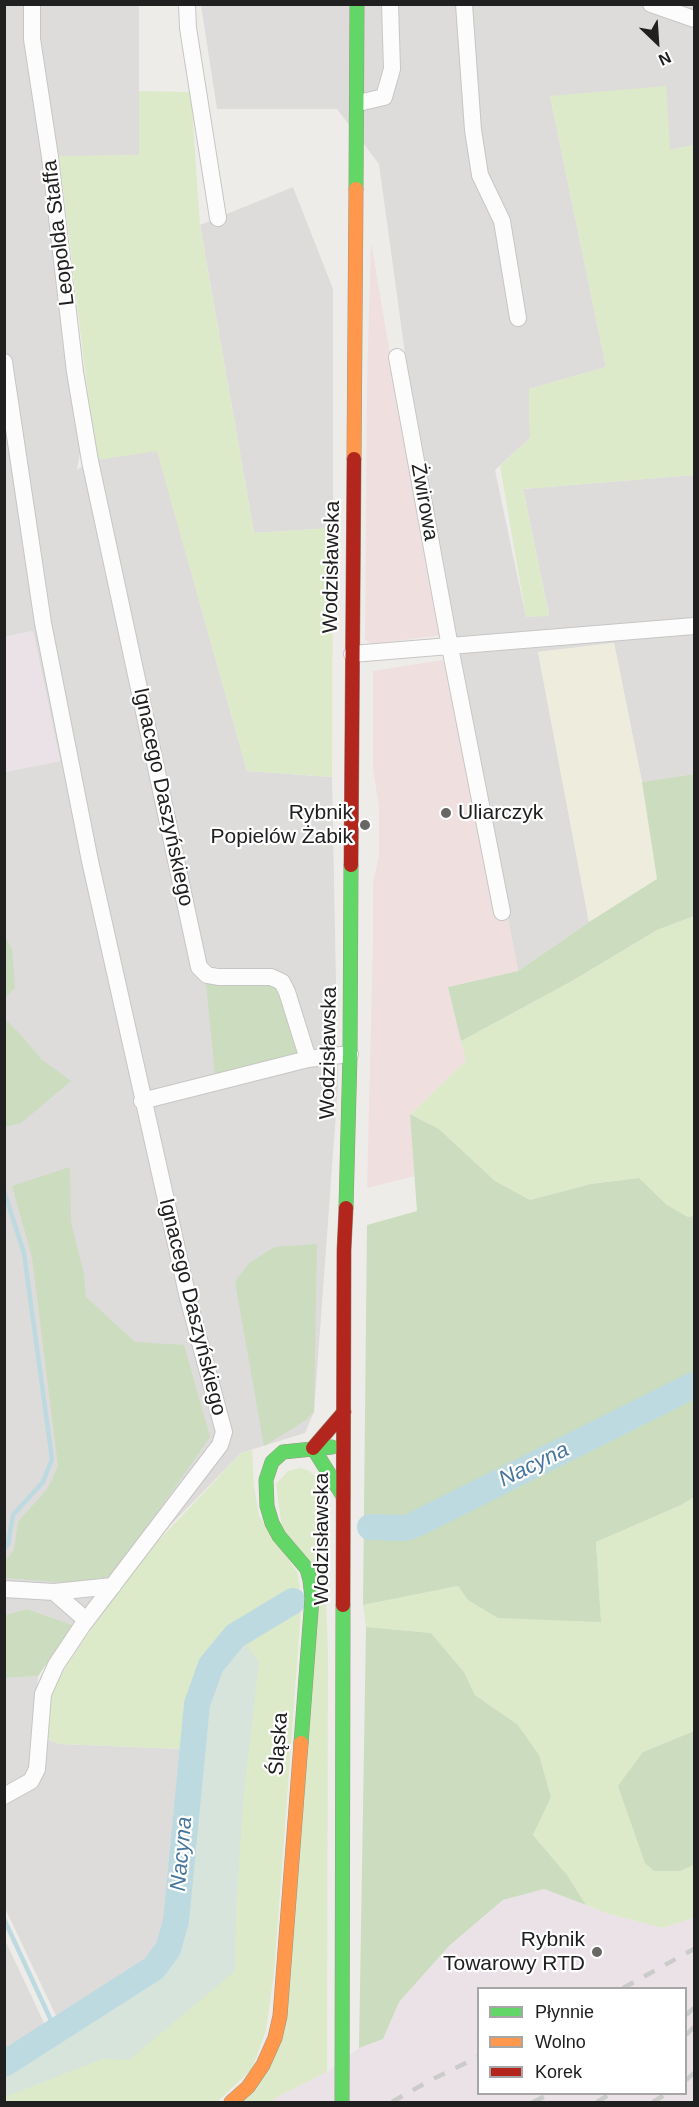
<!DOCTYPE html>
<html>
<head>
<meta charset="utf-8">
<style>
  body { margin:0 }
  #map { position:relative; width:699px; height:2107px; overflow:hidden; background:#eeece9; font-family:Arial,sans-serif }
  canvas { display:block }
  .frame { position:absolute; inset:0; border:6px solid #202020; pointer-events:none }
  .legend { position:absolute; left:477px; top:1987px; width:210px; height:108px; box-sizing:border-box; background:#fff; border:2px solid #a6a6a6; margin:0; padding:8px 10px; list-style:none; font-size:18px; color:#202020 }
  .legend li { display:flex; align-items:center; gap:12px; height:30px }
  .legend b { width:30px; border:2px solid #a6a6a6 }
  .north { position:absolute; left:627px; top:12px; width:60px; height:60px; -webkit-text-stroke:4px #fff; paint-order:stroke; rotate:155deg; font-size:16px; font-weight:700; line-height:24px; text-align:center; color:#202020 }
  .north::after { content:''; display:block; margin:auto; width:21px; height:27px; background:#202020; clip-path:polygon(50% 0,100% 100%,50% 72%,0 100%) }
</style>
</head>
<body>
<div id="map">
<canvas width="699" height="2107"></canvas>
<div class="frame"></div>
<ul class="legend">
<li><b style="height:8px;background:#63d668"></b>Płynnie</li>
<li><b style="height:8px;background:#ff974d"></b>Wolno</li>
<li><b style="height:8px;background:#b3261e"></b>Korek</li>
</ul>
<div class="north">N</div>
</div>
<script>
const ctx = document.querySelector('canvas').getContext('2d');
ctx.lineJoin = 'round';
function paint(path, color) {
  ctx.fillStyle = color;
  ctx.fill(path, 'evenodd');
}
function poly(rows) {
  const path = new Path2D();
  for (const r of rows) {
    path.moveTo(r[0], r[1]);
    for (let i = 2; i < r.length; i += 2) path.lineTo(r[i], r[i + 1]);
  }
  return path;
}
function trace(path, color, width, dash) {
  ctx.strokeStyle = color;
  ctx.lineWidth = width;
  ctx.lineCap = dash ? 'butt' : 'round';
  ctx.setLineDash(dash || []);
  ctx.stroke(path);
}
function drawText(font, color, halo, rows, align = 'center') {
  ctx.font = font + ' Arial,sans-serif';
  ctx.lineWidth = 4.5;
  ctx.setLineDash([]);
  ctx.textBaseline = 'middle';
  ctx.strokeStyle = halo;
  ctx.fillStyle = color;
  for (const [text, x, y, turn = 0] of rows) {
    ctx.save();
    ctx.translate(x, y);
    ctx.rotate((+turn || 0) * Math.PI / 180);
    ctx.textAlign = isNaN(turn) ? turn : align;
    if (halo) ctx.strokeText(text, 0, 0);
    ctx.fillText(text, 0, 0);
    ctx.restore();
  }
}
paint(poly([
  [5,5,139,5,139,155,50,157,89,402,77,470,90,461,157,450,247,771,332,777,338,1086,314,1412,305,1433,241,1453,73,1625,27,1609,5,1615,5,772,60,761,33,631,5,637],
  [201,5,694,5,694,145,670,150,550,96,606,367,529,389,530,438,495,470,526,617,549,615,523,489,694,475,694,774,642,782,614,643,538,652,589,922,518,971,457,656,412,405,379,164,337,109,217,109],
  [293,187,333,289,333,528,254,533,200,225],
  [38,1676,33,1734,60,1744,183,1749,162,1936,149,1962,58,2020,5,1908,4,1678],
  [5,1940,46,2027,5,2053,4,2053]
]), '#dddcda');
paint(poly([
  [371,242,398,401,442,635,373,644,365,640,367,380],
  [442,660,447,668,507,911,518,971,448,987,466,1060,411,1114,415,1176,367,1188,373,942,373,883,379,856,379,807,373,769,373,671]
]), '#efe0df');
paint(poly([
  [33,631,60,761,5,772,5,637],
  [544,1889,606,1913,662,1928,694,1918,694,2102,270,2102,279,2096,327,2072,359,2048,383,2039,399,2002,449,1946,504,1900],
  [478,1988,686,1988,686,2094,478,2094]
]), '#ebe2e8');
paint(poly([
  [614,643,642,782,658,879,589,922,538,652]
]), '#eeeddd');
paint(poly([
  [666,86,670,150,694,145,694,475,523,489,549,616,526,617,500,466,530,438,529,389,606,367,550,96],
  [139,91,191,92,200,226,254,533,333,528,332,777,247,771,157,451,96,460,59,156,139,155],
  [694,916,694,1216,688,1217,667,1205,639,1178,591,1184,530,1200,495,1181,439,1129,411,1114,466,1060,461,1041,572,981,657,930],
  [252,1450,254,1486,259,1516,297,1572,300,1588,218,1644,202,1666,190,1698,184,1724,183,1749,60,1744,48,1739,50,1694,70,1660,132,1569,241,1453],
  [299,1468,308,1470,322,1482,328,1656,327,2072,279,2096,270,2102,241,2102,269,2069,320,1575,282,1528,276,1484,288,1471],
  [694,1497,694,1731,643,1752,680,1871,694,1865,694,1918,662,1928,606,1913,586,1905,567,1875,533,1835,551,1797,539,1755,518,1725,475,1695,464,1672,431,1633,366,1627,363,1605,458,1586,468,1600,601,1622,596,1542,681,1505],
  [299,1603,301,1610,274,1973,266,2030,252,2069,217,2102,5,2102,5,2071,168,1962,209,1692,233,1646,267,1622]
]), '#dceac9');
paint(poly([
  [694,774,694,916,657,930,572,981,461,1041,448,987,518,971,589,922,657,879,642,782],
  [5,937,12,949,15,988,5,998],
  [273,982,283,988,303,1054,215,1076,206,983],
  [5,1019,22,1036,41,1059,71,1081,21,1123,5,1127],
  [410,1114,439,1129,495,1181,530,1200,591,1184,639,1178,667,1205,688,1217,694,1216,694,1497,681,1505,596,1542,601,1622,498,1618,468,1600,458,1586,363,1605,367,1225,417,1211],
  [70,1167,71,1222,84,1274,86,1297,135,1342,184,1345,210,1437,113,1576,70,1583,5,1578,5,1561,14,1550,18,1522,48,1488,58,1466,32,1257,12,1186],
  [317,1244,314,1412,306,1420,264,1446,235,1282,249,1263,275,1247],
  [27,1609,73,1625,38,1676,5,1678,5,1615],
  [366,1627,431,1633,464,1672,475,1695,518,1725,539,1755,551,1797,533,1835,567,1875,586,1905,544,1889,503,1900,449,1946,399,2002,383,2039,359,2048],
  [694,1731,694,1865,680,1871,654,1871,645,1863,618,1786,643,1752]
]), '#cbdcbf');
paint(poly([
  [240,1637,259,1662,244,1792,236,1907,235,1971,129,2060,102,2059,5,2097,5,2060,154,1963,166,1939,175,1874,189,1719,196,1693]
]), '#d7e4dc');
trace(poly([
  [4,1191,24,1253,52,1459,43,1482,13,1515,8,1544,4,1549],
  [4,1919,56,2031]
]), '#bedae1', 4.5);
trace(poly([
  [370,1527,406,1528,416,1524,694,1385],
  [4,2064,154,1968,168,1949,176,1921,197,1704,211,1665,235,1636,293,1601]
]), '#bedae1', 26);
const street = poly([
  [32,4,32,39,50,157,75,372,90,461,199,967,207,975,218,977,271,977,282,982,287,992,308,1059],
  [187,4,188,28,218,218],
  [464,4,473,130,480,175,502,221,518,318],
  [651,4,694,19],
  [358,103,384,97,392,69,390,4],
  [397,357,450,647,502,912],
  [4,362,43,623,90,861,188,1298,224,1432,220,1445,82,1626,56,1665,43,1694,37,1769,31,1781,4,1796],
  [352,654,694,626],
  [142,1101,308,1059,350,1054],
  [4,1589,54,1592,113,1586],
  [54,1592,86,1620]
]);
const fast = poly([
  [356,189,357,4],
  [346,1208,350,1054,351,865],
  [313,1448,343,1496],
  [301,1743,312,1598,310,1580,307,1569,279,1536,272,1523,267,1506,266,1480,272,1462,283,1452,332,1447],
  [342,2102,343,1605]
]);
const slow = poly([
  [354,459,356,189],
  [231,2102,248,2087,263,2065,275,2038,280,2016,301,1743]
]);
const jam = poly([
  [351,865,354,459],
  [313,1448,344,1412],
  [343,1605,344,1250,346,1208]
]);
trace(street, '#c7c6c5', 18);
trace(fast, '#979881', 15);
trace(slow, '#979881', 15);
trace(jam, '#979881', 15);
trace(street, '#fcfcfc', 16);
trace(fast, '#63d668', 14);
trace(slow, '#ff974d', 14);
trace(jam, '#b3261e', 14);
trace(poly([
  [623,1988,694,1949],
  [686,2015,694,2008],
  [686,2035,694,2027],
  [686,2080,694,2073],
  [392,2102,429,2081,478,2057],
  [533,2102,550,2094],
  [597,2102,610,2094],
  [653,2102,666,2094]
]), '#cbcbca', 4.5, [12, 12]);
for (const [x, y, r, color] of [
  [446,813,6,"#686766"],
  [365,825,6,"#686766"],
  [597,1952,6,"#686766"]
]) {
  const dot = new Path2D();
  dot.arc(x, y, r, 0, 2 * Math.PI);
  ctx.fillStyle = color;
  ctx.fill(dot);
  trace(dot, '#fff', 2);
}
drawText('21px', '#202020', '#fff', [
  ["Leopolda Staffa",59,233,-97],
  ["Żwirowa",424,502,80],
  ["Wodzisławska",332,567,-89],
  ["Ignacego Daszyńskiego",163,797,78],
  ["Wodzisławska",329,1053,-89],
  ["Ignacego Daszyńskiego",192,1307,76],
  ["Wodzisławska",322,1539,-90],
  ["Śląska",279,1744,-86]
]);
drawText('21px', '#202020', '#fff', [
  ["Rybnik",353,813],
  ["Popielów Żabik",353,837],
  ["Uliarczyk",458,813,"left"],
  ["Rybnik",585,1940],
  ["Towarowy RTD",585,1964]
], 'right');
drawText('italic 22px', '#48779e', '#fff', [
  ["Nacyna",534,1465,-26],
  ["Nacyna",182,1854,-85]
]);
</script>
</body>
</html>
